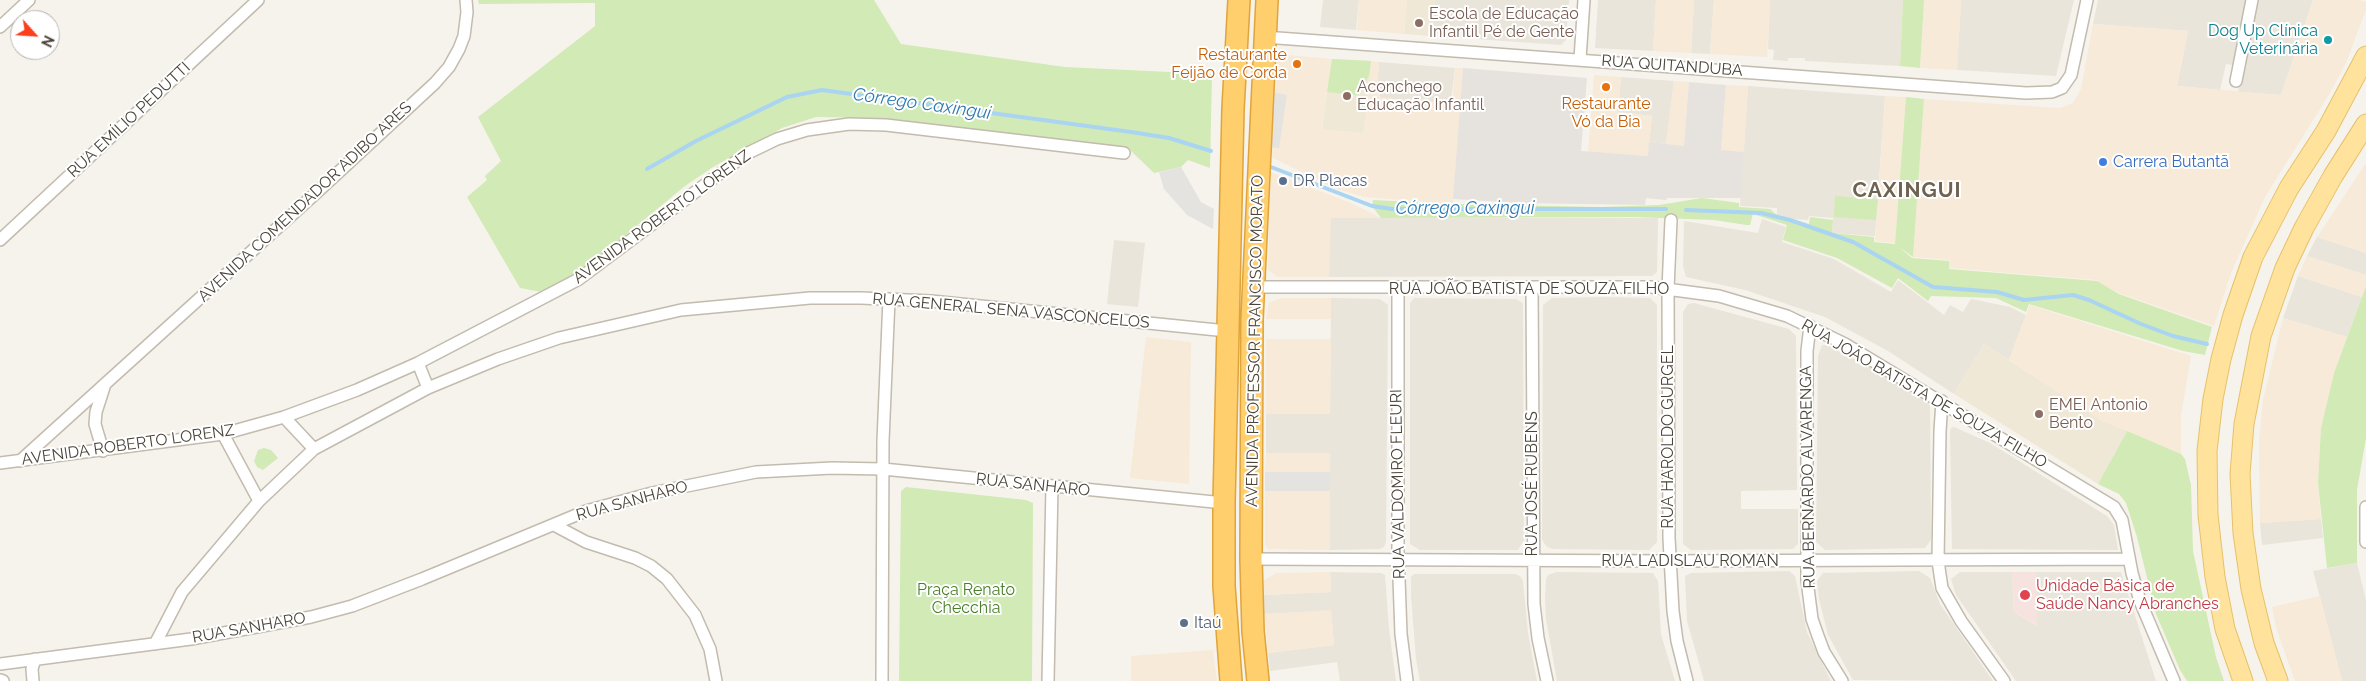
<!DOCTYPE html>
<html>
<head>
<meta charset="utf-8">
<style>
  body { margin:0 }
  #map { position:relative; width:2366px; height:681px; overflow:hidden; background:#f6f3ec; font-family:Raleway,sans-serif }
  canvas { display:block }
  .north { position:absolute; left:10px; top:10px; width:50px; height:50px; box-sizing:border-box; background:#fff; border:1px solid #b7b4b0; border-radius:50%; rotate:116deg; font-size:14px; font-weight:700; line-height:20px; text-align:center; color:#4b4439 }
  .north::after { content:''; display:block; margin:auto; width:18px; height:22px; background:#fc3f1d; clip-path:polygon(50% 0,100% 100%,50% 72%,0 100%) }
</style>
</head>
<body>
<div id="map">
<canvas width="2366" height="681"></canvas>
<div class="north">N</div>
</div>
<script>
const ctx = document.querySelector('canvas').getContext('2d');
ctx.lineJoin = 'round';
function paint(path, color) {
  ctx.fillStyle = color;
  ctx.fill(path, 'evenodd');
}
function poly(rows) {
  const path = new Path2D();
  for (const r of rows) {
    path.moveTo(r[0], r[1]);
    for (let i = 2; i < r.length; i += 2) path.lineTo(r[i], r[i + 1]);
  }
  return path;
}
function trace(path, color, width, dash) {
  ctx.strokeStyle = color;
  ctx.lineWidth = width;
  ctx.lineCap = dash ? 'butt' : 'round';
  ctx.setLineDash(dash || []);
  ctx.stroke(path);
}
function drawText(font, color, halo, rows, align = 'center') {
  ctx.font = font + ' Raleway,sans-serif';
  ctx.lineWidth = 4;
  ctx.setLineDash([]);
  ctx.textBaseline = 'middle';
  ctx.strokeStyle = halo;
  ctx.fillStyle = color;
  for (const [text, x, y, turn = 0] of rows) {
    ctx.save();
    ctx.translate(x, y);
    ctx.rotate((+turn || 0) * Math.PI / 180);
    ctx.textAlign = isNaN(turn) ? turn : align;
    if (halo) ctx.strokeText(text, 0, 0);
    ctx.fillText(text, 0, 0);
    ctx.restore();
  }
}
paint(poly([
  [1323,0,1359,0,1356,30,1320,27],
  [1435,0,1569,0,1566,40,1561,45,1432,36],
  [1598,0,1656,0,1653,51,1595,48],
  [1694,0,1714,0,1710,54,1691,53],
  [1770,0,1903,0,1900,66,1805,61,1805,58,1788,58,1788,61,1773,60,1774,50,1768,49],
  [1961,0,2074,0,2056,76,1957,70],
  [2098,0,2247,0,2233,65,2226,64,2220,90,2177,86,2188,31,2093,24],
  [2259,0,2313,0,2281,95,2238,92],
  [1379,62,1455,68,1451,100,1445,103,1381,98,1377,90],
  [1621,77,1674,81,1666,144,1649,142,1652,116,1618,112],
  [1748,86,1885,96,1875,236,1832,233,1833,218,1809,216,1808,220,1777,218,1777,208,1740,206],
  [1330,218,1658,218,1657,272,1652,276,1329,277],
  [1762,219,1786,227,1782,242,1834,259,1891,292,1898,280,1944,315,1950,305,1963,312,1971,299,2010,307,2026,315,2009,360,1984,344,1954,394,1888,351,1825,317,1745,290,1686,277,1683,266,1684,221,1758,233],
  [2317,237,2366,253,2366,275,2307,256],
  [1114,240,1145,243,1138,307,1107,304],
  [2298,276,2362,297,2347,337,2283,318],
  [1601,297,1650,298,1657,305,1657,542,1649,550,1553,549,1547,547,1542,540,1543,305,1552,298],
  [1331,298,1380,299,1388,305,1386,542,1384,547,1380,549,1330,550,1330,453,1266,453,1266,414,1330,414],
  [1414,298,1516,299,1523,303,1524,540,1518,550,1420,550,1410,544,1410,303],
  [1694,303,1789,329,1796,336,1797,490,1741,491,1741,509,1798,509,1798,544,1793,549,1691,550,1683,544,1683,312,1688,304],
  [1822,345,1827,345,1900,383,1925,398,1930,405,1931,540,1925,548,1825,550,1816,542,1818,356],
  [1954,427,1990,443,2107,516,2114,525,2118,550,1952,549,1950,432,1951,428],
  [2321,519,2323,538,2262,545,2260,523],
  [2357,563,2366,600,2366,681,2342,681,2313,571],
  [1789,571,1795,576,1807,632,1831,681,1704,681,1687,621,1685,576,1691,573],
  [1919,571,1930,578,1940,604,1993,681,1853,680,1828,635,1819,599,1817,581,1823,573],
  [1330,572,1381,573,1385,575,1389,629,1396,681,1340,681,1337,662,1270,671,1268,653,1334,645,1331,611,1264,614,1263,595,1331,592],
  [1556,572,1653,573,1658,581,1661,634,1675,681,1557,681,1546,619,1545,599,1546,579,1548,575],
  [1960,572,2012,572,2014,612,2036,625,2036,572,2121,572,2156,681,2016,681,1956,595,1951,579],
  [1414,574,1515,574,1520,576,1523,581,1528,633,1537,681,1420,681,1416,659,1411,596,1411,577]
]), '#eae5da');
paint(poly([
  [1359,0,1407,0,1404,34,1357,30],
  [1656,0,1694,0,1691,53,1653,51],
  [1714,0,1770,0,1767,57,1710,54],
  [1924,0,1961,0,1957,70,1920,68],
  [2313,0,2359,0,2366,2,2366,10,2346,63,2330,93,2265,197,2231,273,2214,326,2119,293,2099,283,2097,280,1949,268,1949,260,1913,257,1924,99,2060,108,2073,103,2081,89,2093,24,2188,31,2177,86,2281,95],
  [1279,54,1332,59,1322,128,1362,133,1371,61,1379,62,1377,90,1379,97,1424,102,1450,102,1453,96,1455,68,1463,68,1453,204,1364,197,1334,188,1267,155,1275,58],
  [1594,75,1621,77,1618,112,1652,116,1648,156,1588,152],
  [1674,81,1689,82,1684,146,1666,144],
  [1726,85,1748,86,1744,152,1721,150],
  [1885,96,1906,97,1895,243,1875,241],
  [2366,163,2366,253,2317,237],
  [1270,172,1351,203,1381,218,1331,218,1329,277,1277,277,1268,270],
  [2307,256,2366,275,2366,286,2362,297,2298,276],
  [1281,298,1331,298,1331,319,1266,319,1269,303],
  [2030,305,2191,356,2181,415,2181,454,2104,422,2009,360],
  [2283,318,2347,337,2334,373,2321,428,2318,483,2321,519,2260,523,2259,441,2263,400],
  [1146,337,1191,342,1189,484,1130,478],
  [1266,339,1331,339,1330,414,1266,414],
  [1266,453,1330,453,1330,472,1265,472],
  [1265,491,1330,491,1330,550,1268,549,1265,545],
  [1330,572,1331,592,1263,595,1264,580,1277,573],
  [2320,596,2342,681,2295,681,2276,628,2272,607],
  [1331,610,1334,645,1268,653,1264,614],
  [1213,650,1217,681,1131,681,1131,656]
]), '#f7ead8');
paint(poly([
  [1463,68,1587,78,1581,151,1648,156,1649,142,1684,146,1689,82,1726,85,1721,150,1744,152,1741,198,1667,198,1666,200,1646,198,1645,205,1520,203,1453,199]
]), '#e6e2dd');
paint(poly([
  [1407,0,1435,0,1432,36,1404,34],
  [1332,59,1371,61,1363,133,1322,129],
  [1984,344,2104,422,2127,431,2098,484,1954,394]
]), '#efe8d6');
paint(poly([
  [2012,572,2036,572,2037,625,2014,612]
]), '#f6e3e0');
paint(poly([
  [478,0,874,0,901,44,1065,67,1212,74,1210,168,1188,160,1181,167,1154,173,1129,149,884,118,816,117,782,128,713,167,685,186,570,281,542,292,520,288,467,197,487,180,485,176,501,161,478,117,595,26,595,3,479,4],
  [1903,0,1924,0,1920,68,1900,66],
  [1332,59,1371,61,1369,76,1357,95,1327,92],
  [1906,97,1924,99,1913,257,1898,246,1912,258,1949,261,1949,269,2097,281,2119,294,2212,327,2205,355,2183,351,2029,304,2026,312,1996,298,1931,296,1928,301,1898,278,1892,288,1837,258,1783,240,1787,225,1753,214,1750,225,1746,225,1714,220,1635,217,1381,218,1372,206,1373,200,1453,204,1601,207,1659,205,1702,198,1739,203,1739,207,1770,209,1777,215,1809,224,1810,217,1833,220,1832,233,1874,237,1874,242,1895,244],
  [1835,196,1878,199,1876,220,1834,217],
  [2366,286,2366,438,2357,490,2357,563,2327,568,2318,483,2321,428,2334,373],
  [2127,431,2181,454,2185,459,2191,485,2193,551,2216,657,2224,681,2187,681,2180,670,2156,614,2137,537,2126,503,2119,494,2098,484],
  [264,448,271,450,278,458,263,470,257,467,254,461,258,450],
  [906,487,1026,500,1033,503,1032,681,899,681,901,491]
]), '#d2eab5');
paint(poly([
  [1272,92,1287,95,1279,148,1268,147],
  [1181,167,1201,202,1214,209,1213,229,1187,215,1164,189,1159,172],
  [1265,472,1330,472,1330,491,1265,491]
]), '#e5e3e0');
trace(poly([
  [1271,167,1372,206,1392,209,1666,209],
  [647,169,696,141,787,97,822,90,1131,132,1169,138,1211,151],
  [1686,210,1761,213,1790,220,1853,242,1933,287,1997,292,2024,300,2073,295,2089,300,2141,324,2173,336,2207,344]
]), '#a9d4f2', 4);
const street = poly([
  [0,27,29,0],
  [1264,37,2026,93,2052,92,2062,88,2071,75,2087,0],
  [1580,59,1584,0],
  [2236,81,2252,0],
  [1671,220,1668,289,1669,538,1673,611,1677,641,1687,681],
  [0,240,258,0],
  [1252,287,1651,287,1719,296,1787,316,1845,344,2114,507,2122,520,2132,573,2140,601,2174,681],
  [1398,287,1398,551,1401,634,1407,681],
  [1532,287,1534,604,1538,638,1547,681],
  [1810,326,1807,351,1807,580,1812,619,1818,636,1824,652,1842,681],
  [418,363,428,388],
  [1942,401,1940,431,1938,561,1942,588,1961,621,2004,681],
  [284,417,314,449],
  [223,434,259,501],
  [103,451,95,424,96,412,105,384],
  [20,461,316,193,435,83,449,67,459,49,464,36,467,12,466,0],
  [0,463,223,434,284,417,357,390,418,363,579,279,746,154,777,139,807,130,849,124,886,125,1124,153],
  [2366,507,2366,542],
  [554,525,586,542,635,558,651,566,667,579,695,615,710,649,716,681],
  [1251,559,1669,561,2129,559],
  [155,644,182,592,259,501,314,449,428,388,498,359,559,338,681,310,810,298,861,298,931,301,1227,331],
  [0,664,191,639,311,617,352,606,422,579,586,511,652,493,756,472,832,468,883,469,1224,503],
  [0,680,3,681],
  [33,681,32,669,35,659],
  [882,681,883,441,889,299],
  [1048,681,1052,486]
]);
const primary = poly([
  [2243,681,2225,629,2215,577,2208,515,2207,451,2213,399,2221,359,2233,315,2253,257,2289,188,2326,131,2366,56],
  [2278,681,2264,643,2251,589,2243,533,2240,474,2244,424,2261,336,2285,268,2304,228,2333,176,2366,124]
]);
const highway = poly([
  [1231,681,1224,586,1224,503,1233,109,1239,0],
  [1258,681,1253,631,1251,559,1252,320,1267,0]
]);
trace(street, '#c2bbae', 14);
trace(primary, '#e6c16a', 21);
trace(highway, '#e0a43c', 24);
trace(street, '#fff', 11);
trace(primary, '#ffe39c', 19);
trace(highway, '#ffcf6e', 21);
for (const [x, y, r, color] of [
  [1419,23,5,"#8d6e63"],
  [2328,40,5,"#0f9aa8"],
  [1297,64,5,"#e8710a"],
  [1606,87,5,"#e8710a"],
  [1347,96,5,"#8d6e63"],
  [2103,162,5,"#3f7fe0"],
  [1283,181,5,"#5c6f8a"],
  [2039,414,5,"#8d6e63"],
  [2025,595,6,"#e0444e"],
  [1184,623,5,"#5c6f8a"]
]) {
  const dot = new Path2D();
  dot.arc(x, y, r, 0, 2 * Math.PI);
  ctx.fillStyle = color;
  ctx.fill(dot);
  trace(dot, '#fff', 2);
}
drawText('16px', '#785e54', '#fff', [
  ["Escola de Educação",1429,14],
  ["Infantil Pé de Gente",1429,32],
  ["Aconchego",1357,87],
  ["Educação Infantil",1357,105],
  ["EMEI Antonio",2049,405],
  ["Bento",2049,423]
], 'left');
drawText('16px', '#0d838f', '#fff', [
  ["Dog Up Clínica",2318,31],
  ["Veterinária",2318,49]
], 'right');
drawText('16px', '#c56008', '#fff', [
  ["Restaurante",1287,55],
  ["Feijão de Corda",1287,73],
  ["Restaurante",1606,104,"center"],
  ["Vó da Bia",1606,122,"center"]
], 'right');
drawText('16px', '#4b4439', '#fff', [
  ["RUA QUITANDUBA",1672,66,4],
  ["RUA EMÍLIO PEDUTTI",129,120,-43],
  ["AVENIDA COMENDADOR ADIBO ARES",305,202,-43],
  ["AVENIDA ROBERTO LORENZ",662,217,-36],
  ["RUA JOÃO BATISTA DE SOUZA FILHO",1529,289],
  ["RUA GENERAL SENA VASCONCELOS",1011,311,5],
  ["AVENIDA PROFESSOR FRANCISCO MORATO",1255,341,-89],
  ["RUA JOÃO BATISTA DE SOUZA FILHO",1924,394,30],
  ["RUA HAROLDO GURGEL",1668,437,-90],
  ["AVENIDA ROBERTO LORENZ",128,445,-8],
  ["RUA BERNARDO ALVARENGA",1808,477,-91],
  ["RUA VALDOMIRO FLEURI",1398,484,-91],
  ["RUA JOSÉ RUBENS",1532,484,-90],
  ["RUA SANHARO",1033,485,6],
  ["RUA SANHARO",632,501,-15],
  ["RUA LADISLAU ROMAN",1690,561],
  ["RUA SANHARO",249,628,-10]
]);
drawText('16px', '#366cbe', '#fff', [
  ["Carrera Butantã",2113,162]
], 'left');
drawText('16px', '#4e5e75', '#fff', [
  ["DR Placas",1293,181],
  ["Itaú",1194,623]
], 'left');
drawText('16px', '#be3a42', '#fff', [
  ["Unidade Básica de",2036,586],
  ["Saúde Nancy Abranches",2036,604]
], 'left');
drawText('16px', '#4a7f2a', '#fff', [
  ["Praça Renato",966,590],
  ["Checchia",966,608]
]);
drawText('italic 18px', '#2e7ab2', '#fff', [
  ["Córrego Caxingui",922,104,8],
  ["Córrego Caxingui",1465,209]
]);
ctx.letterSpacing = '1px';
drawText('bold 21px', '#6e6250', '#fff', [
  ["CAXINGUI",1907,191]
]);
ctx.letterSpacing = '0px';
</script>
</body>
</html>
